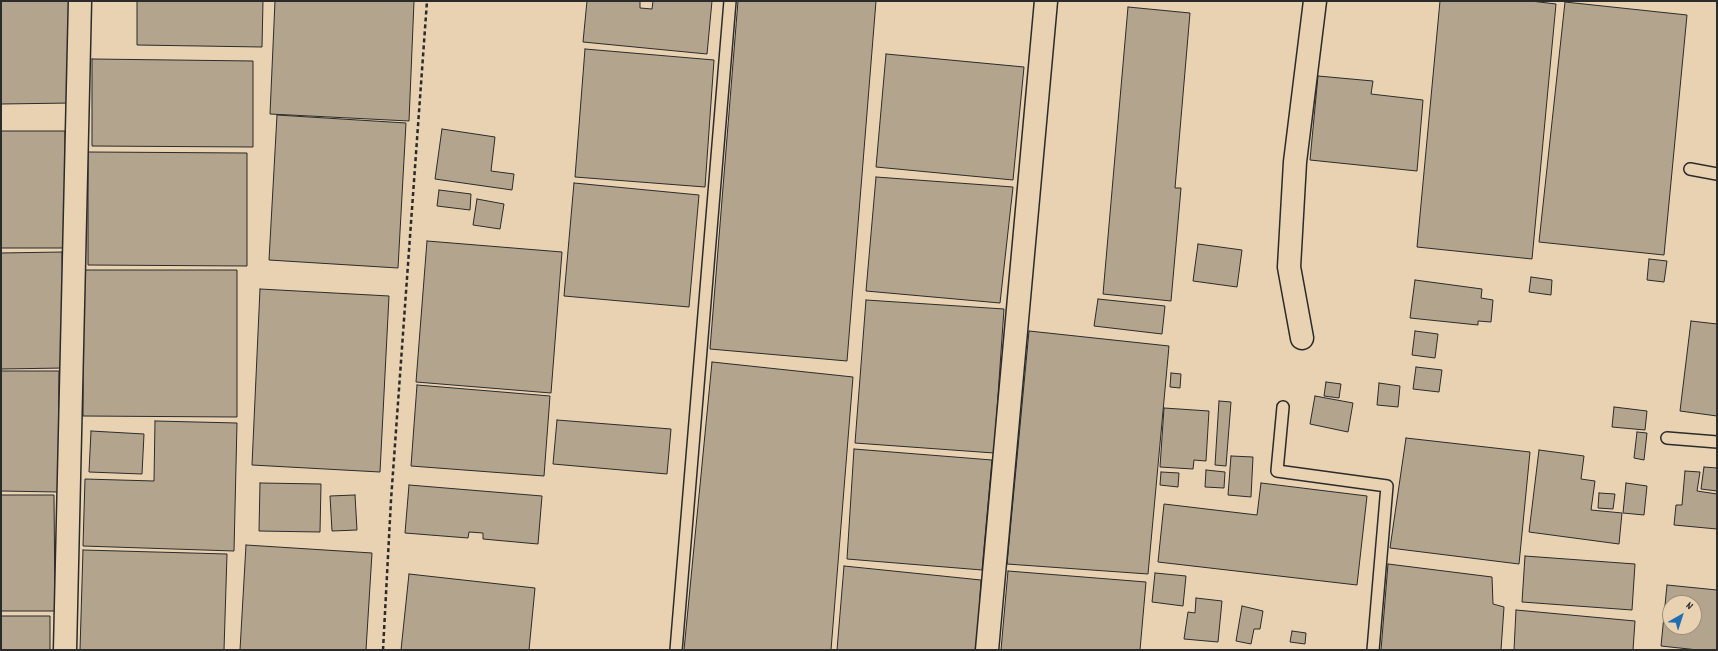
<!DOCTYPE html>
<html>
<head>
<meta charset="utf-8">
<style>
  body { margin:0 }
  #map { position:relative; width:1718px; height:651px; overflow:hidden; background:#e8d2b2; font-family:Dekko,sans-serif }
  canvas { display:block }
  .frame { position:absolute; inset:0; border:2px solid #2b2b2b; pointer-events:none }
  .north { position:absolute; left:1662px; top:595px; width:40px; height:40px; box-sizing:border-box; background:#e8d2b2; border:1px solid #9c8f7c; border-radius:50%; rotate:39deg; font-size:11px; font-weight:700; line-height:16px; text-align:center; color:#2b2b2b }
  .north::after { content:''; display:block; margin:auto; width:14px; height:18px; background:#1f6fb2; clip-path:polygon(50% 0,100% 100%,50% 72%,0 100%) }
</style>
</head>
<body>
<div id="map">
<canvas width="1718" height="651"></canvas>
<div class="frame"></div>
<div class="north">N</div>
</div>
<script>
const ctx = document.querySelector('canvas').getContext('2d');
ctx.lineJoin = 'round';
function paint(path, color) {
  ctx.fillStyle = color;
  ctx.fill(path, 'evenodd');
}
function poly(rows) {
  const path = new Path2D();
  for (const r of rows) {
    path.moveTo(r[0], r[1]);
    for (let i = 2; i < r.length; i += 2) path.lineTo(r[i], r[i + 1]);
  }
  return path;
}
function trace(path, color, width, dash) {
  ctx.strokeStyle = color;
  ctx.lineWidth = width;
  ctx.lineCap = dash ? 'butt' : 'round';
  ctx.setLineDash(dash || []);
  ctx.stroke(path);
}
const building = poly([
  [1,1,70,1,71,103,1,104,1,1],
  [137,1,263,1,262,47,137,45,137,1],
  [275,1,414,1,409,121,270,114,275,1],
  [587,1,640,1,640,8,652,9,653,1,712,1,707,54,583,42,587,1],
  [738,1,876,1,847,361,710,349,738,1],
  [1440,1,1531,1,1556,4,1532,259,1417,247,1440,1],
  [1565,2,1687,15,1664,255,1539,242,1565,2],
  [1128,7,1190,13,1175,188,1181,188,1171,301,1103,294,1128,7],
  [585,49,714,60,705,187,575,177,585,49],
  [886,54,1024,67,1013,180,876,167,886,54],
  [92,59,253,61,253,147,92,146,92,59],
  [1318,76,1373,81,1371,94,1423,100,1417,171,1310,160,1318,76],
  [277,115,406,123,398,268,269,260,277,115],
  [442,129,495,137,491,171,514,174,512,190,435,179,442,129],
  [1,131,65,131,65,248,1,248,1,131],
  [88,152,247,153,247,266,88,265,88,152],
  [876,177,1013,187,1000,303,866,291,876,177],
  [574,183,699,195,689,307,564,296,574,183],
  [439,190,471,194,470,210,437,206,439,190],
  [477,199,504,204,500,229,473,225,477,199],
  [427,241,562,252,551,393,416,382,427,241],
  [1198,244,1242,250,1237,287,1193,281,1198,244],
  [62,252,64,368,1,369,1,253,62,252],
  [1649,259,1667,261,1664,282,1647,280,1649,259],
  [83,270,237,270,237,417,83,416,83,270],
  [1531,277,1552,280,1551,295,1529,292,1531,277],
  [1415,280,1482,289,1481,298,1493,300,1491,322,1478,321,1478,325,1410,318,1415,280],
  [260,289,389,296,380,472,252,465,260,289],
  [1098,299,1165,306,1162,334,1094,326,1098,299],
  [866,300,1004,309,994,453,855,443,866,300],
  [1691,321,1717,324,1717,416,1680,411,1691,321],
  [1029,331,1169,346,1148,574,1007,564,1029,331],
  [1415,331,1438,334,1435,358,1412,355,1415,331],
  [712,362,853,377,831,650,684,650,712,362],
  [1416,367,1442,370,1439,392,1413,389,1416,367],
  [1,371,59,371,58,492,1,491,1,371],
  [1171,373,1181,374,1180,388,1170,387,1171,373],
  [1326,382,1341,384,1339,398,1324,396,1326,382],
  [1379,383,1400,386,1398,407,1377,405,1379,383],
  [417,385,550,396,544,476,411,466,417,385],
  [1315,396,1353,403,1348,432,1310,424,1315,396],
  [1219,401,1231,402,1226,466,1215,465,1219,401],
  [1614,407,1647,411,1645,430,1612,427,1614,407],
  [1164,408,1209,411,1206,461,1194,460,1193,469,1160,467,1164,408],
  [557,420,671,429,667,474,553,464,557,420],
  [155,421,237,423,234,551,83,546,85,479,154,481,155,421],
  [91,431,144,434,142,474,89,472,91,431],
  [1637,432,1647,433,1644,460,1634,458,1637,432],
  [1406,438,1530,452,1519,564,1390,548,1406,438],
  [854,449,992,460,982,570,847,559,854,449],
  [1539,450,1584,456,1581,479,1595,481,1591,510,1622,513,1619,544,1529,532,1539,450],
  [1231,456,1253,457,1251,497,1228,495,1231,456],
  [1704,467,1717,468,1717,491,1701,489,1704,467],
  [1206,470,1225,472,1224,488,1205,487,1206,470],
  [1685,471,1700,472,1697,491,1717,494,1717,529,1674,525,1676,505,1682,505,1685,471],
  [1161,472,1179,473,1178,487,1160,485,1161,472],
  [260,483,321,484,320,532,259,531,260,483],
  [1261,483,1367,496,1357,585,1158,562,1164,504,1257,515,1261,483],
  [1626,483,1647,486,1644,515,1623,513,1626,483],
  [409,485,542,496,538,544,483,539,483,533,469,532,468,538,405,533,409,485],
  [1599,493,1615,494,1613,509,1598,508,1599,493],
  [1,495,54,495,55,611,1,611,1,495],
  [355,495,357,530,332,531,330,496,355,495],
  [246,545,372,553,366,650,240,650,246,545],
  [83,550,227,554,224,650,80,650,83,550],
  [1525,556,1635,564,1632,610,1522,602,1525,556],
  [1388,564,1492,577,1493,604,1504,607,1501,650,1381,650,1388,564],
  [844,566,981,580,977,650,837,650,844,566],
  [1008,571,1146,582,1140,650,1001,650,1008,571],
  [1155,573,1186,576,1183,606,1152,602,1155,573],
  [409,574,535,588,529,650,401,650,409,574],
  [1667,585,1717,590,1717,650,1698,650,1661,646,1667,585],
  [1670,603,1694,603,1694,627,1670,627,1670,603],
  [1196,598,1222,601,1218,642,1184,639,1188,612,1195,613,1196,598],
  [1242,606,1263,611,1260,629,1254,629,1251,644,1236,641,1242,606],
  [1516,610,1635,621,1633,650,1514,650,1516,610],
  [1,616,50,616,50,650,1,650,1,616],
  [1292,631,1306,633,1305,644,1290,642,1292,631]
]);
paint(building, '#b3a48d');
trace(building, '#2b2b2b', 1);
const service = poly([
  [1690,169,1717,174],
  [1283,407,1277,471,1387,486,1373,650],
  [1667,438,1717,442],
  [676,650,730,1]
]);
const minor = poly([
  [1302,338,1289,267,1295,162,1315,1],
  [65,650,80,1],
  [987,650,1046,1]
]);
trace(service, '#2b2b2b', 14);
trace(minor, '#2b2b2b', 25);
trace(poly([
  [383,650,391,500,427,1]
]), '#2b2b2b', 2.5, [4, 3]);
trace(service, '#e8d2b2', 11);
trace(minor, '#e8d2b2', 22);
</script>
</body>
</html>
